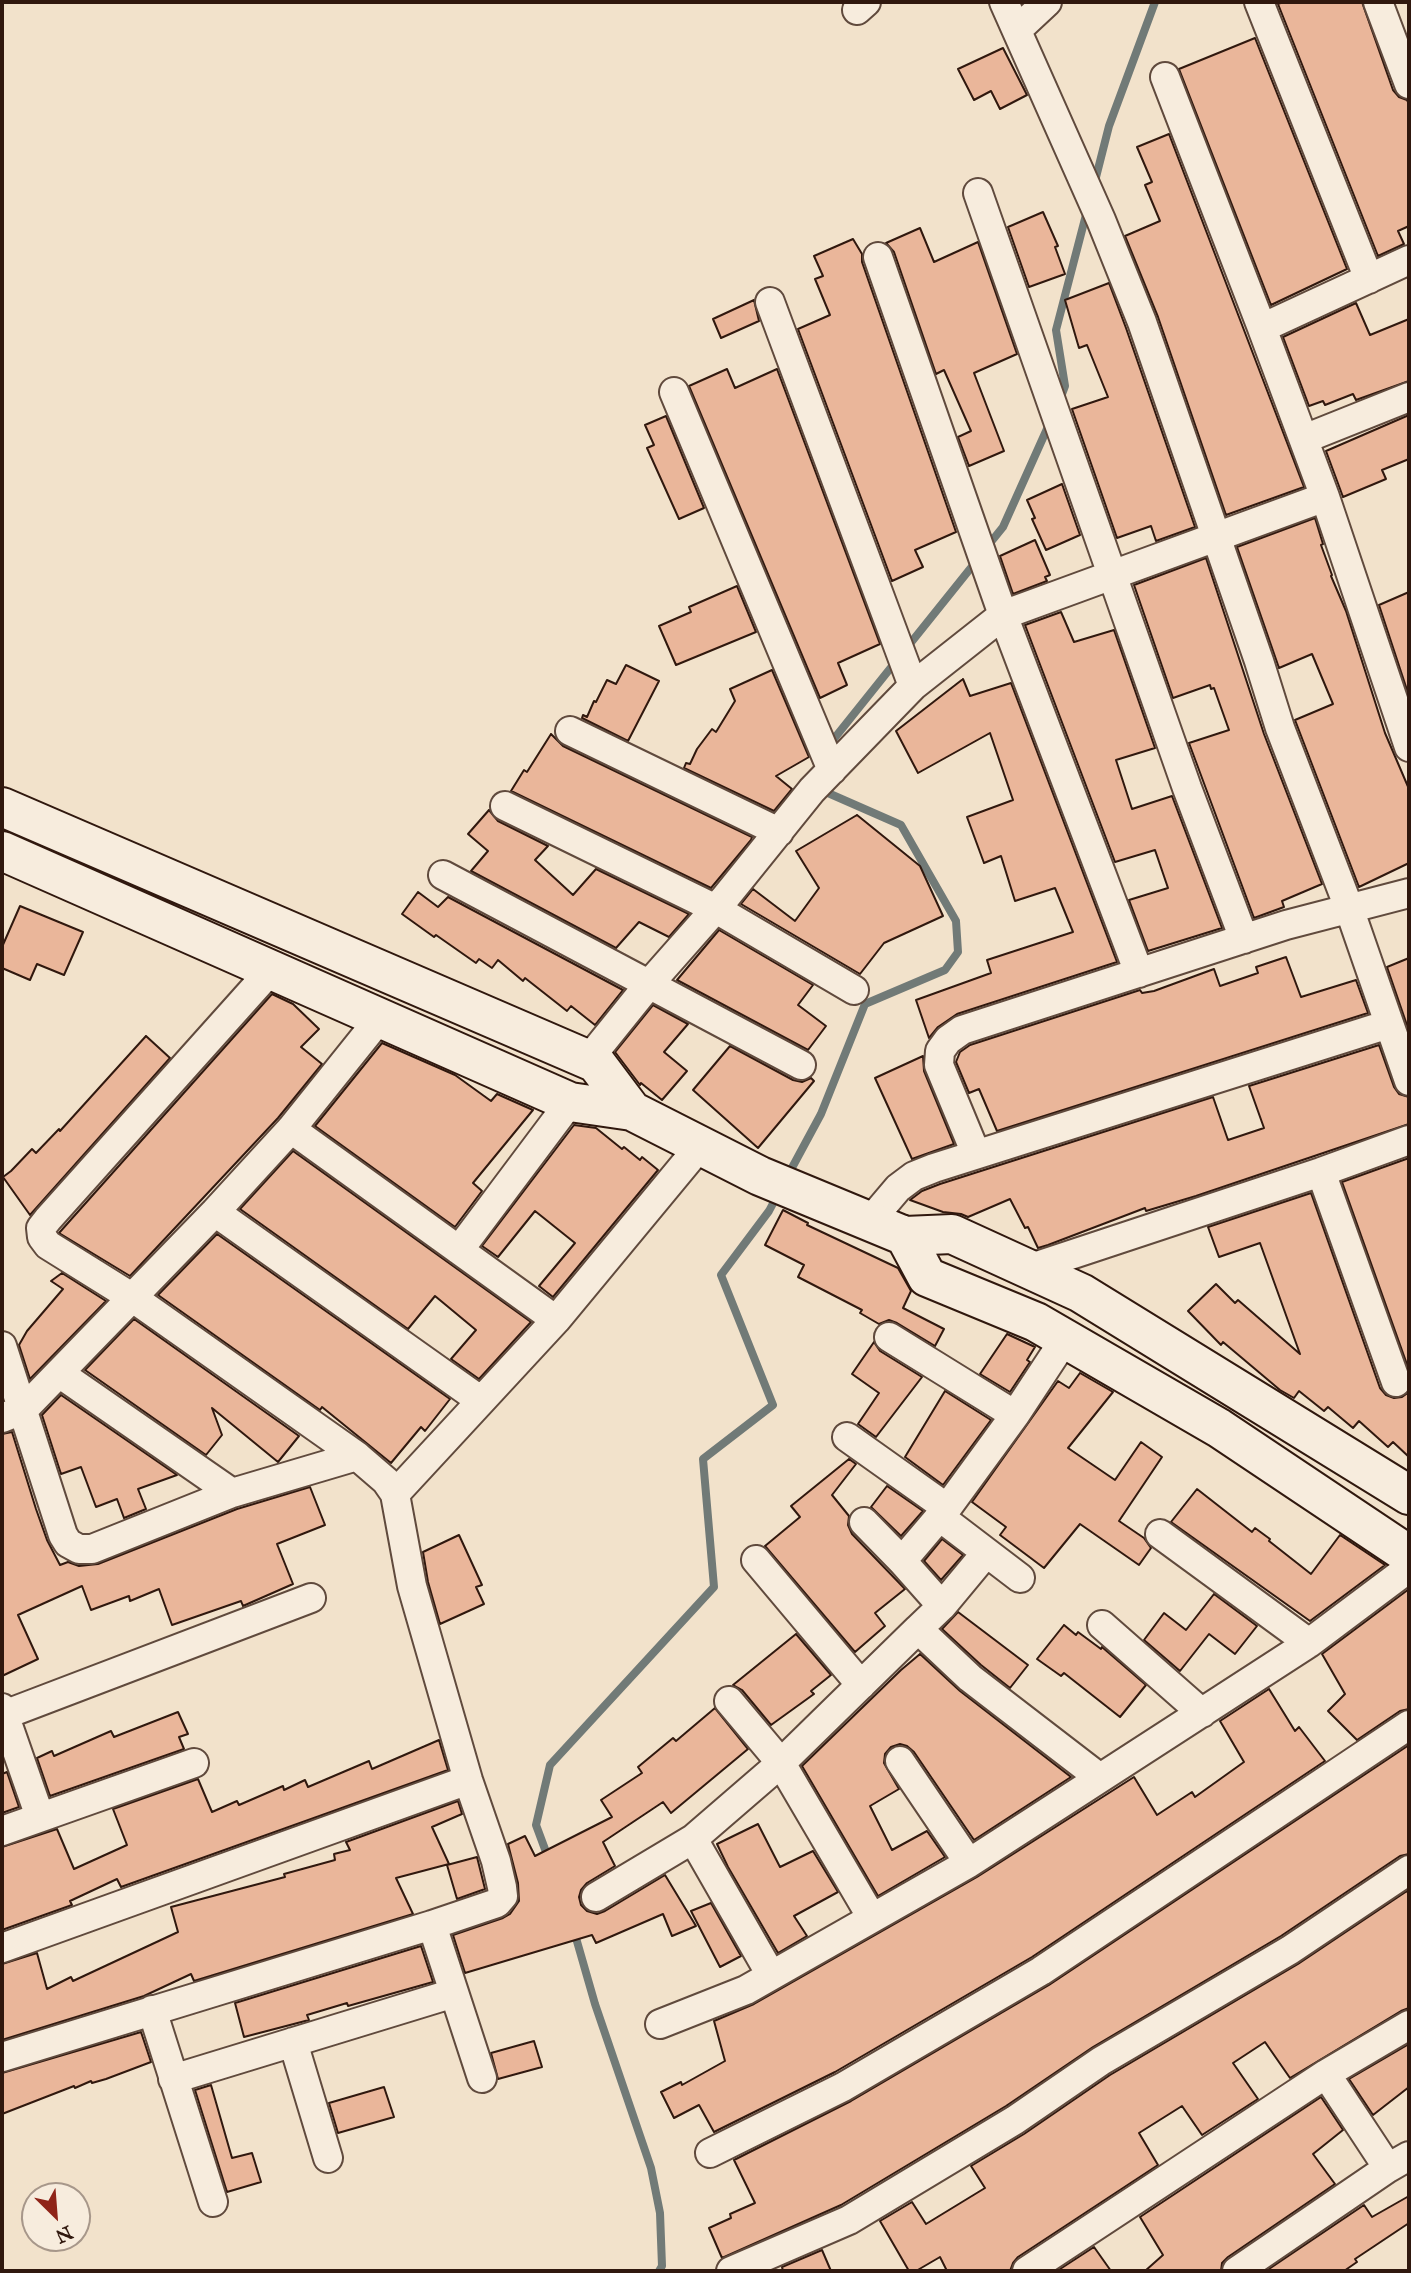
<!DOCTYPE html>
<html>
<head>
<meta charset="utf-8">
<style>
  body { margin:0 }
  #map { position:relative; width:1411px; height:2273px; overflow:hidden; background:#f2e2cb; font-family:"IM FELL Great Primer",serif }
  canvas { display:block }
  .frame { position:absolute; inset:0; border:4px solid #30180e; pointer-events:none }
  .north { position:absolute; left:21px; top:2182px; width:70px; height:70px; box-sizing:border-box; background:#f7ecdd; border:2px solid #a7978a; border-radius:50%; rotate:155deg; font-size:19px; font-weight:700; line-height:28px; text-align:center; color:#30180e }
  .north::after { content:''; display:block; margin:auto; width:24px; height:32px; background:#8f2418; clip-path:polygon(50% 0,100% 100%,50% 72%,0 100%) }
</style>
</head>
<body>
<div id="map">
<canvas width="1411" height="2273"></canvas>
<div class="frame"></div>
<div class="north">N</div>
</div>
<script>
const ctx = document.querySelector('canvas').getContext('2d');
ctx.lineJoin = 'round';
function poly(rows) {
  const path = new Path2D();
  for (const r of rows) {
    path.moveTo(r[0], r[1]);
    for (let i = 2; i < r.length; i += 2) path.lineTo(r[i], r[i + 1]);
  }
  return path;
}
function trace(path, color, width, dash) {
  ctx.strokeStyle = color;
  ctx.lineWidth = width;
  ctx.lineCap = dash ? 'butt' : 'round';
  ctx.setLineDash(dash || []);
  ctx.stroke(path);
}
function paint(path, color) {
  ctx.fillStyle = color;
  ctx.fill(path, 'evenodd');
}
trace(poly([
  [1094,185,1109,126,1155,2],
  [1059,402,1065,386,1056,330,1087,211],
  [986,548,1003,527,1051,420],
  [905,650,978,559],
  [829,745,897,660],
  [787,1177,821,1114,865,1004,945,970,958,952,956,921,901,825,828,793,822,786],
  [549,1860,536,1825,550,1765,714,1587,703,1459,773,1405,721,1275,769,1211,778,1194],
  [574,1931,595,2004,651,2168,660,2213,662,2266,659,2271]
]), '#717a77', 8);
const building = poly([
  [1283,2,1362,2,1393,90,1399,97,1407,100,1409,104,1409,226,1398,231,1404,244,1378,256,1278,4,1283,2],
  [1255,38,1347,269,1271,305,1179,69,1255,38],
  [1003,48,1027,95,1000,109,991,91,974,100,958,69,1003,48],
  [1169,134,1304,487,1226,515,1158,317,1125,236,1160,221,1145,185,1152,182,1137,147,1169,134],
  [1043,212,1058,246,1055,247,1065,274,1029,287,1008,227,1043,212],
  [920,228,934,262,978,242,1017,354,974,373,1004,451,969,466,958,437,971,431,944,370,936,374,894,252,886,243,920,228],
  [853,239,862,254,862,262,956,532,915,550,923,567,892,581,798,329,830,315,815,279,823,276,814,256,853,239],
  [1109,283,1126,328,1195,527,1156,541,1151,526,1117,538,1072,409,1108,397,1087,345,1079,348,1065,300,1109,283],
  [754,300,759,321,721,338,713,319,754,300],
  [1356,303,1370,335,1409,319,1409,381,1356,400,1353,394,1325,405,1323,401,1309,406,1283,337,1356,303],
  [727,369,735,388,777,369,880,644,838,663,847,685,820,698,689,386,727,369],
  [1409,415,1409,459,1382,470,1386,479,1343,497,1326,451,1409,415],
  [666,416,704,508,679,519,647,448,654,445,645,425,666,416],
  [1062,484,1080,535,1046,550,1032,519,1035,518,1027,500,1062,484],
  [1315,518,1323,544,1321,545,1332,575,1331,576,1346,611,1385,733,1409,789,1409,863,1359,887,1295,720,1333,704,1312,654,1279,668,1237,547,1315,518],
  [1035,540,1050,575,1045,577,1047,581,1013,594,1000,556,1035,540],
  [1206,558,1264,734,1322,884,1282,901,1284,907,1254,918,1189,743,1229,730,1214,688,1211,689,1210,685,1173,698,1134,585,1206,558],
  [737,586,756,632,676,665,659,626,691,612,689,607,737,586],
  [1409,592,1409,696,1379,605,1409,592],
  [1061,612,1074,642,1114,630,1155,748,1116,760,1132,809,1172,796,1222,928,1148,951,1129,900,1168,888,1155,850,1115,862,1025,625,1061,612],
  [626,665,659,681,628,741,582,718,583,715,587,717,594,701,596,702,607,680,616,684,626,665],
  [772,670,809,757,776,776,792,789,774,811,684,768,686,763,690,764,697,749,712,729,716,732,735,701,730,689,772,670],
  [963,679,970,696,1011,683,1117,962,957,1014,938,1027,929,1038,916,1000,991,973,987,960,1073,932,1055,888,1015,901,1001,856,984,863,967,817,1013,800,990,733,918,773,896,731,963,679],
  [551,734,563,746,752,837,751,840,711,888,511,791,524,770,527,772,551,734],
  [489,810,498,821,548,846,535,860,573,895,596,869,689,914,669,937,639,922,616,948,471,871,488,851,468,834,489,810],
  [857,815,920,866,943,916,884,943,860,974,741,904,753,889,795,921,819,888,796,851,857,815],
  [418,892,438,907,448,897,623,990,595,1025,571,1006,567,1011,525,978,523,981,498,960,492,968,479,959,476,963,436,935,434,937,402,914,418,892],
  [20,906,83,932,64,975,37,964,30,980,2,968,2,947,20,906],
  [719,930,813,985,798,1005,826,1026,808,1050,677,980,719,930],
  [1286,957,1301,997,1356,980,1368,1013,997,1131,979,1089,969,1093,956,1062,960,1052,970,1045,1140,990,1142,993,1154,991,1214,969,1220,986,1258,973,1256,967,1286,957],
  [1409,958,1409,1031,1387,967,1409,958],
  [272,994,293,1004,319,1029,301,1047,322,1064,278,1118,130,1276,59,1233,272,994],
  [653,1005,688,1024,664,1052,687,1071,662,1100,641,1083,640,1085,615,1052,653,1005],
  [146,1036,170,1058,30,1215,3,1177,11,1171,32,1149,36,1153,59,1129,60,1131,146,1036],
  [382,1043,455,1075,491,1101,497,1094,533,1110,473,1183,482,1191,455,1227,315,1126,382,1043],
  [1379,1045,1394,1087,1399,1094,1409,1097,1409,1124,1196,1196,1146,1211,1145,1208,1048,1245,1038,1248,1028,1227,1025,1228,1010,1199,968,1217,961,1214,943,1212,910,1200,922,1191,940,1184,1213,1097,1228,1140,1264,1128,1249,1086,1379,1045],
  [730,1046,793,1080,802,1082,811,1078,814,1081,758,1148,693,1090,730,1046],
  [923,1056,924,1071,954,1144,912,1159,875,1078,923,1056],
  [574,1125,596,1128,622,1149,624,1147,640,1160,642,1157,658,1170,553,1297,539,1286,575,1243,535,1211,498,1257,482,1246,574,1125],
  [293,1151,531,1322,479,1379,451,1359,476,1330,435,1296,408,1329,240,1209,293,1151],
  [1409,1158,1409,1370,1342,1182,1409,1158],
  [1311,1193,1380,1388,1386,1395,1394,1398,1402,1397,1409,1392,1409,1457,1393,1442,1388,1447,1359,1421,1353,1428,1328,1407,1324,1411,1299,1391,1294,1398,1280,1390,1223,1342,1221,1345,1188,1311,1216,1284,1235,1303,1238,1300,1300,1354,1260,1243,1219,1257,1208,1227,1311,1193],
  [783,1210,808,1223,807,1225,898,1268,911,1291,903,1308,944,1329,935,1346,897,1323,889,1320,879,1324,860,1313,862,1310,798,1277,804,1265,765,1245,783,1210],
  [217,1234,450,1399,425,1431,421,1427,391,1463,322,1407,320,1410,158,1295,217,1234],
  [62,1273,106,1301,30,1379,19,1345,27,1331,63,1289,51,1281,62,1273],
  [134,1319,299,1436,278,1462,212,1408,222,1435,206,1455,85,1370,134,1319],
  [1007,1334,1035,1347,1027,1360,1030,1362,1010,1392,980,1374,1007,1334],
  [874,1342,880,1351,922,1377,876,1437,858,1424,879,1393,852,1374,874,1342],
  [1080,1373,1113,1392,1068,1448,1115,1480,1141,1442,1162,1457,1119,1521,1144,1538,1151,1548,1139,1565,1080,1524,1044,1568,1000,1535,1006,1527,972,1502,1058,1381,1069,1388,1080,1373],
  [945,1391,991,1420,943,1485,905,1457,945,1391],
  [61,1395,177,1475,138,1489,146,1509,124,1518,117,1499,96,1507,81,1467,61,1474,42,1415,61,1395],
  [12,1432,36,1509,47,1540,60,1565,68,1562,79,1566,98,1564,237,1509,310,1487,325,1525,277,1544,293,1584,243,1606,241,1601,172,1625,159,1589,130,1601,129,1596,91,1610,82,1586,18,1615,38,1659,2,1676,2,1434,12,1432],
  [849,1459,856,1464,832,1495,849,1516,848,1525,852,1534,905,1589,875,1613,885,1626,855,1652,765,1546,800,1517,791,1506,849,1459],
  [887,1486,923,1511,901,1536,871,1507,887,1486],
  [1197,1489,1252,1532,1255,1528,1270,1539,1269,1541,1311,1574,1340,1535,1385,1565,1310,1621,1171,1522,1197,1489],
  [459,1535,482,1585,476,1587,484,1604,440,1624,428,1582,423,1552,459,1535],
  [942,1539,963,1555,941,1580,924,1561,942,1539],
  [1409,1589,1409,1709,1400,1711,1357,1740,1328,1711,1345,1694,1322,1654,1409,1589],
  [1214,1594,1257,1626,1235,1654,1209,1634,1180,1671,1144,1640,1164,1613,1186,1630,1214,1594],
  [958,1612,1028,1665,1010,1688,981,1665,942,1629,958,1612],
  [1064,1625,1076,1635,1078,1632,1101,1649,1102,1647,1146,1685,1120,1717,1064,1673,1061,1676,1037,1659,1064,1625],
  [796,1634,831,1675,811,1691,814,1694,771,1725,742,1690,733,1685,796,1634],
  [920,1654,960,1691,1071,1777,974,1840,914,1752,907,1746,900,1744,891,1747,885,1754,884,1763,899,1789,870,1806,892,1850,927,1831,945,1857,878,1896,802,1766,901,1670,920,1654],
  [1269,1689,1295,1731,1299,1727,1325,1761,1032,1957,835,2072,714,2132,699,2105,674,2118,661,2092,681,2082,682,2085,725,2061,714,2021,754,2004,977,1877,1134,1777,1157,1815,1192,1792,1195,1797,1244,1762,1220,1721,1269,1689],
  [715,1708,748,1749,671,1813,663,1802,603,1842,615,1866,587,1883,581,1890,579,1897,581,1905,587,1911,597,1914,605,1911,665,1875,696,1926,672,1936,663,1914,596,1943,592,1935,465,1973,453,1935,503,1918,510,1914,519,1901,518,1883,508,1844,525,1836,535,1856,612,1817,601,1800,642,1773,638,1767,673,1738,676,1741,715,1708],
  [178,1712,188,1734,179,1737,184,1749,50,1796,37,1758,52,1751,54,1756,111,1731,114,1737,178,1712],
  [439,1740,448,1770,121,1887,117,1879,70,1901,72,1905,2,1930,2,1847,57,1829,74,1869,127,1845,113,1809,198,1779,212,1812,237,1801,239,1805,283,1786,284,1790,305,1780,308,1787,369,1761,372,1769,439,1740],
  [1409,1745,1409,1854,1400,1856,1281,1936,1093,2047,1006,2106,841,2205,722,2258,709,2228,731,2218,730,2214,755,2203,734,2160,851,2101,1049,1985,1409,1745],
  [7,1772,19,1807,2,1813,2,1774,7,1772],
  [458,1801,462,1814,432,1827,449,1864,396,1878,413,1914,194,1981,191,1974,144,1996,2,2040,2,1964,37,1953,47,1989,71,1977,73,1981,178,1932,171,1907,285,1877,284,1874,335,1860,334,1854,350,1850,346,1842,458,1801],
  [758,1824,780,1867,813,1851,838,1892,794,1916,807,1936,778,1953,728,1867,717,1844,758,1824],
  [477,1857,485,1889,457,1899,447,1865,477,1857],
  [1407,1891,1409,1895,1409,2008,1401,2011,1290,2078,1265,2042,1233,2063,1258,2099,1202,2135,1182,2106,1139,2133,1158,2165,1018,2257,1013,2263,1010,2271,947,2271,940,2257,916,2271,909,2271,880,2221,912,2202,926,2224,985,2188,971,2166,1024,2134,1110,2075,1298,1964,1407,1891],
  [711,1903,741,1956,720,1967,691,1911,711,1903],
  [421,1946,433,1982,348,2006,347,2003,307,2015,309,2020,244,2037,235,2003,421,1946],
  [141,2032,151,2062,106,2079,92,2083,91,2081,75,2088,74,2086,2,2114,2,2073,141,2032],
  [534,2041,542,2067,498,2079,491,2053,534,2041],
  [1409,2044,1409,2087,1373,2115,1349,2079,1409,2044],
  [211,2085,232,2158,252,2153,261,2182,227,2192,195,2090,211,2085],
  [384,2087,394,2117,338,2133,329,2103,384,2087],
  [1321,2097,1343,2130,1313,2154,1335,2184,1228,2257,1222,2263,1221,2271,1145,2271,1163,2255,1140,2217,1321,2097],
  [1409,2196,1409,2223,1355,2259,1357,2262,1344,2271,1266,2271,1364,2205,1372,2217,1409,2196],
  [1094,2247,1111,2271,1057,2271,1094,2247],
  [822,2250,831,2271,783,2271,782,2267,822,2250]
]);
paint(building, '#eab69a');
trace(building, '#30180e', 2);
const street = poly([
  [1004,2,1101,220,1142,322,1259,661,1280,728,1349,908,1409,1081],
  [1259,2,1369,279],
  [1378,2,1409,84],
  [857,10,866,2],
  [1017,30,1047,2],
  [1165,77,1262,328],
  [978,193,1187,788,1244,939],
  [878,257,1003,615,1139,973],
  [1409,260,1262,328,1325,497,1409,747],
  [770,302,913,686],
  [674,392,832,770],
  [1304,439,1409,397],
  [570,731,779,832],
  [505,806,716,909,854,990],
  [443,875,801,1065],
  [271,970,48,1219,41,1228,42,1237,48,1245,133,1298,357,1456],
  [588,1060,650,983,725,898,812,790,913,686,1003,615,1325,497],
  [291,1129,556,1320],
  [976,1154,939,1065,940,1051,948,1040,962,1030,1286,925,1409,893],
  [1321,1172,1396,1382],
  [215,1212,480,1400],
  [870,1221,898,1188,914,1176,934,1168,1389,1024],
  [459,1250,570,1102],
  [1028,1269,1321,1172,1409,1140],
  [889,1337,1015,1415],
  [2,1346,63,1535,68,1543,79,1549,92,1549,232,1493],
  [59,1373,232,1493,357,1456,386,1481,395,1494,412,1586,468,1780,496,1861,502,1887,503,1896,497,1903,432,1925],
  [2,1418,24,1409,215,1212,291,1129,380,1018],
  [847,1437,947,1508,902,1561,942,1606,918,1629,970,1678,1100,1778],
  [395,1494,556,1320,700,1146],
  [947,1508,1015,1415,1065,1339],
  [940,1517,1020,1578],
  [864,1522,902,1561],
  [1160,1534,1309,1643],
  [756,1560,861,1685],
  [942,1606,986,1553],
  [1102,1625,1202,1713],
  [729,1701,781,1763,872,1918],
  [2,1708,40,1817],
  [4,1715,311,1598],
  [900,1761,969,1863],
  [2,1831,194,1763],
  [596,1897,693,1839],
  [2,1948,468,1780],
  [771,1975,693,1839,781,1763,918,1629],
  [152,2010,213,2202],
  [660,2024,746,1990,969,1863,1309,1643,1409,1568],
  [293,2042,328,2158],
  [2,2057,432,1925,482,2078],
  [1326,2074,1388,2168],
  [173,2079,454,1993],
  [710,2153,843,2087,1041,1971,1409,1725],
  [731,2271,849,2220,1015,2120,1101,2061,1290,1950,1409,1870],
  [1027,2271,1326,2074,1409,2025],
  [1237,2271,1388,2168,1409,2156]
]);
const secondary = poly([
  [2,807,596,1063,632,1111],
  [2,851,570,1102,632,1111,760,1176,905,1236,952,1234,1081,1293,1409,1495],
  [905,1236,927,1277,1036,1322,1219,1428,1409,1555]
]);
trace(street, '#604a3d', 32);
trace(secondary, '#30180e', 42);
trace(street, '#f7ecdd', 28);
trace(secondary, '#f7ecdd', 38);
</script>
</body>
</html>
